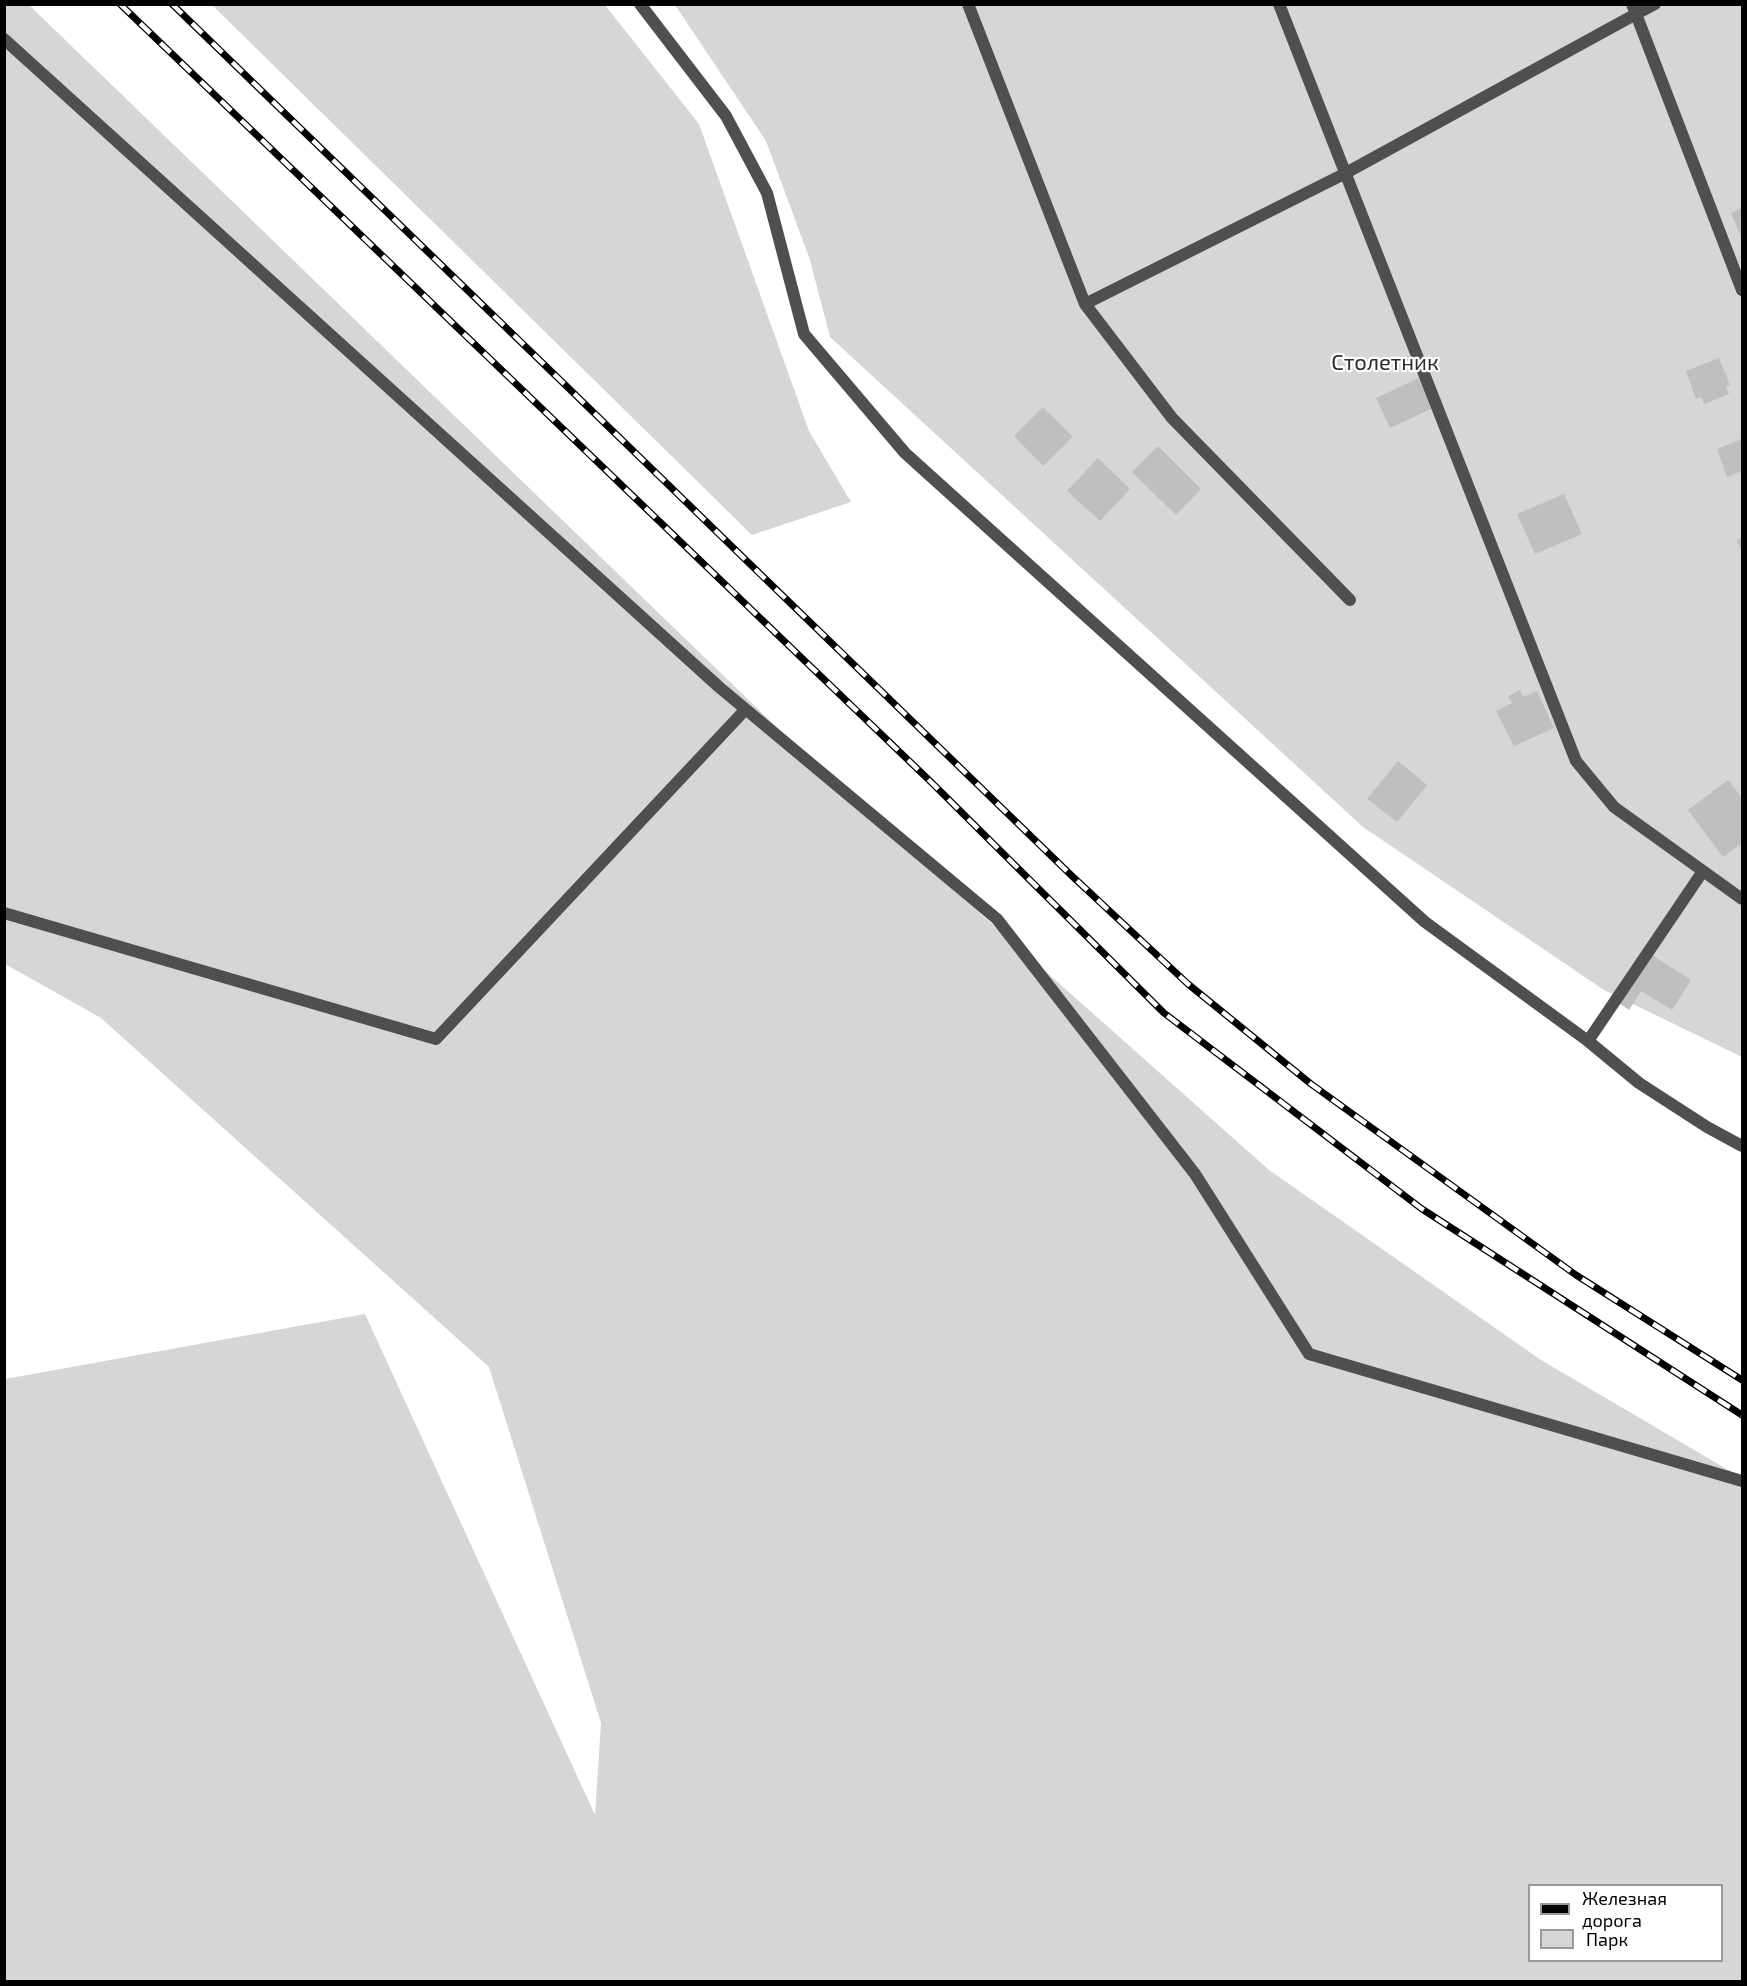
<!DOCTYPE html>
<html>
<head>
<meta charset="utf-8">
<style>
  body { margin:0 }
  #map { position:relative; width:1747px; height:1986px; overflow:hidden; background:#fff; font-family:"Exo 2",sans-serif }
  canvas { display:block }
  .frame { position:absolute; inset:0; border:6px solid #000; pointer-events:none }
  .legend { position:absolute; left:1528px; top:1884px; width:195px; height:78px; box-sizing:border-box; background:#fff; border:2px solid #999; margin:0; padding:8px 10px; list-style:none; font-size:18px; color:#000 }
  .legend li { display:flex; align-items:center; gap:12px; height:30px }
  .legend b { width:30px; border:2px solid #999 }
</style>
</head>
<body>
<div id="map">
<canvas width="1747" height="1986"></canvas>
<div class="frame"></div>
<ul class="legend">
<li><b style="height:8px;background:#000"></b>Железная дорога</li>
<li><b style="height:16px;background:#d6d6d6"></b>Парк</li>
</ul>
</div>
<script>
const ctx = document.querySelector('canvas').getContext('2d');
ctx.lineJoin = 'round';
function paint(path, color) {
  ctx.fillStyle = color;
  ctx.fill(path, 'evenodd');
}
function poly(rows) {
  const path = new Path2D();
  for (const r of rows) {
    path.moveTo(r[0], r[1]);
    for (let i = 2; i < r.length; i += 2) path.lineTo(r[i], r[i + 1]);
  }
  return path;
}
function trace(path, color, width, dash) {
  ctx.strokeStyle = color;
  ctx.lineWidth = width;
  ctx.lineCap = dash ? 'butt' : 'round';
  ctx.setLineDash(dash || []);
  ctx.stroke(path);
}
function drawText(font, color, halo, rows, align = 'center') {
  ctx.font = font + ' "Exo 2",sans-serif';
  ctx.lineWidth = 4.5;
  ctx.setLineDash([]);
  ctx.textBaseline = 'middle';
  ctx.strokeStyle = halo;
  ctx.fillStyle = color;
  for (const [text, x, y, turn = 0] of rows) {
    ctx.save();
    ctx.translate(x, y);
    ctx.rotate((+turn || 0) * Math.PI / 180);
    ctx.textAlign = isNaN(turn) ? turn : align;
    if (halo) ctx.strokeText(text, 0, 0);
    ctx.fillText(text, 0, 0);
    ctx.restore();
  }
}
paint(poly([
  [28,4,845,793,1269,1170,1541,1360,1742,1478,1742,1981,5,1981,5,1379,365,1314,595,1815,601,1723,489,1367,101,1018,5,964,4,5],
  [1530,1886,1722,1886,1722,1960,1530,1960],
  [212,5,605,5,699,124,809,431,851,502,752,535],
  [675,5,1742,5,1742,1057,1604,990,1363,827,830,337,810,260,766,141]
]), '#d6d6d6');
paint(poly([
  [1742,208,1742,239,1731,213],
  [1719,358,1730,385,1726,387,1729,394,1704,404,1701,397,1696,399,1686,371],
  [1419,378,1433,408,1390,428,1376,398],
  [1043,407,1073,437,1043,466,1014,436],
  [1742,439,1742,471,1727,477,1717,449],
  [1158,446,1201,489,1176,515,1132,472],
  [1098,458,1130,489,1100,521,1067,491],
  [1564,494,1582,534,1535,554,1517,514],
  [1742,537,1742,552,1737,540],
  [1520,690,1523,697,1537,691,1554,728,1514,746,1496,711,1512,703,1508,696],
  [1398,761,1427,785,1397,822,1367,799],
  [1728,780,1742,798,1742,843,1723,857,1688,810],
  [1649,953,1691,980,1672,1010,1641,991,1629,1010,1619,1003]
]), '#bfbfbf');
trace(poly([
  [640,4,726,116,767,193,804,334,905,453,1425,922,1588,1041,1639,1083,1707,1127,1742,1146],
  [968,4,1085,304,1172,418,1350,600],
  [1279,4,1576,761,1614,807,1742,899],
  [1632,4,1636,14,1655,4],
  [4,39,719,687,997,919,1195,1174,1309,1354,1742,1481],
  [1085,304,1344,174,1636,14,1742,290],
  [4,913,436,1039,745,710],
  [1588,1041,1703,871]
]), '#4f4f4f', 12);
const rail = poly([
  [120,4,930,781,1164,1013,1422,1209,1742,1415],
  [172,4,1072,876,1188,984,1311,1084,1576,1275,1742,1380]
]);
trace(rail, '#000', 7);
trace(rail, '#fff', 4.5, [14]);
drawText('22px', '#2d2d2d', '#fff', [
  ["Столетник",1385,363]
]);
</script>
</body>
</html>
